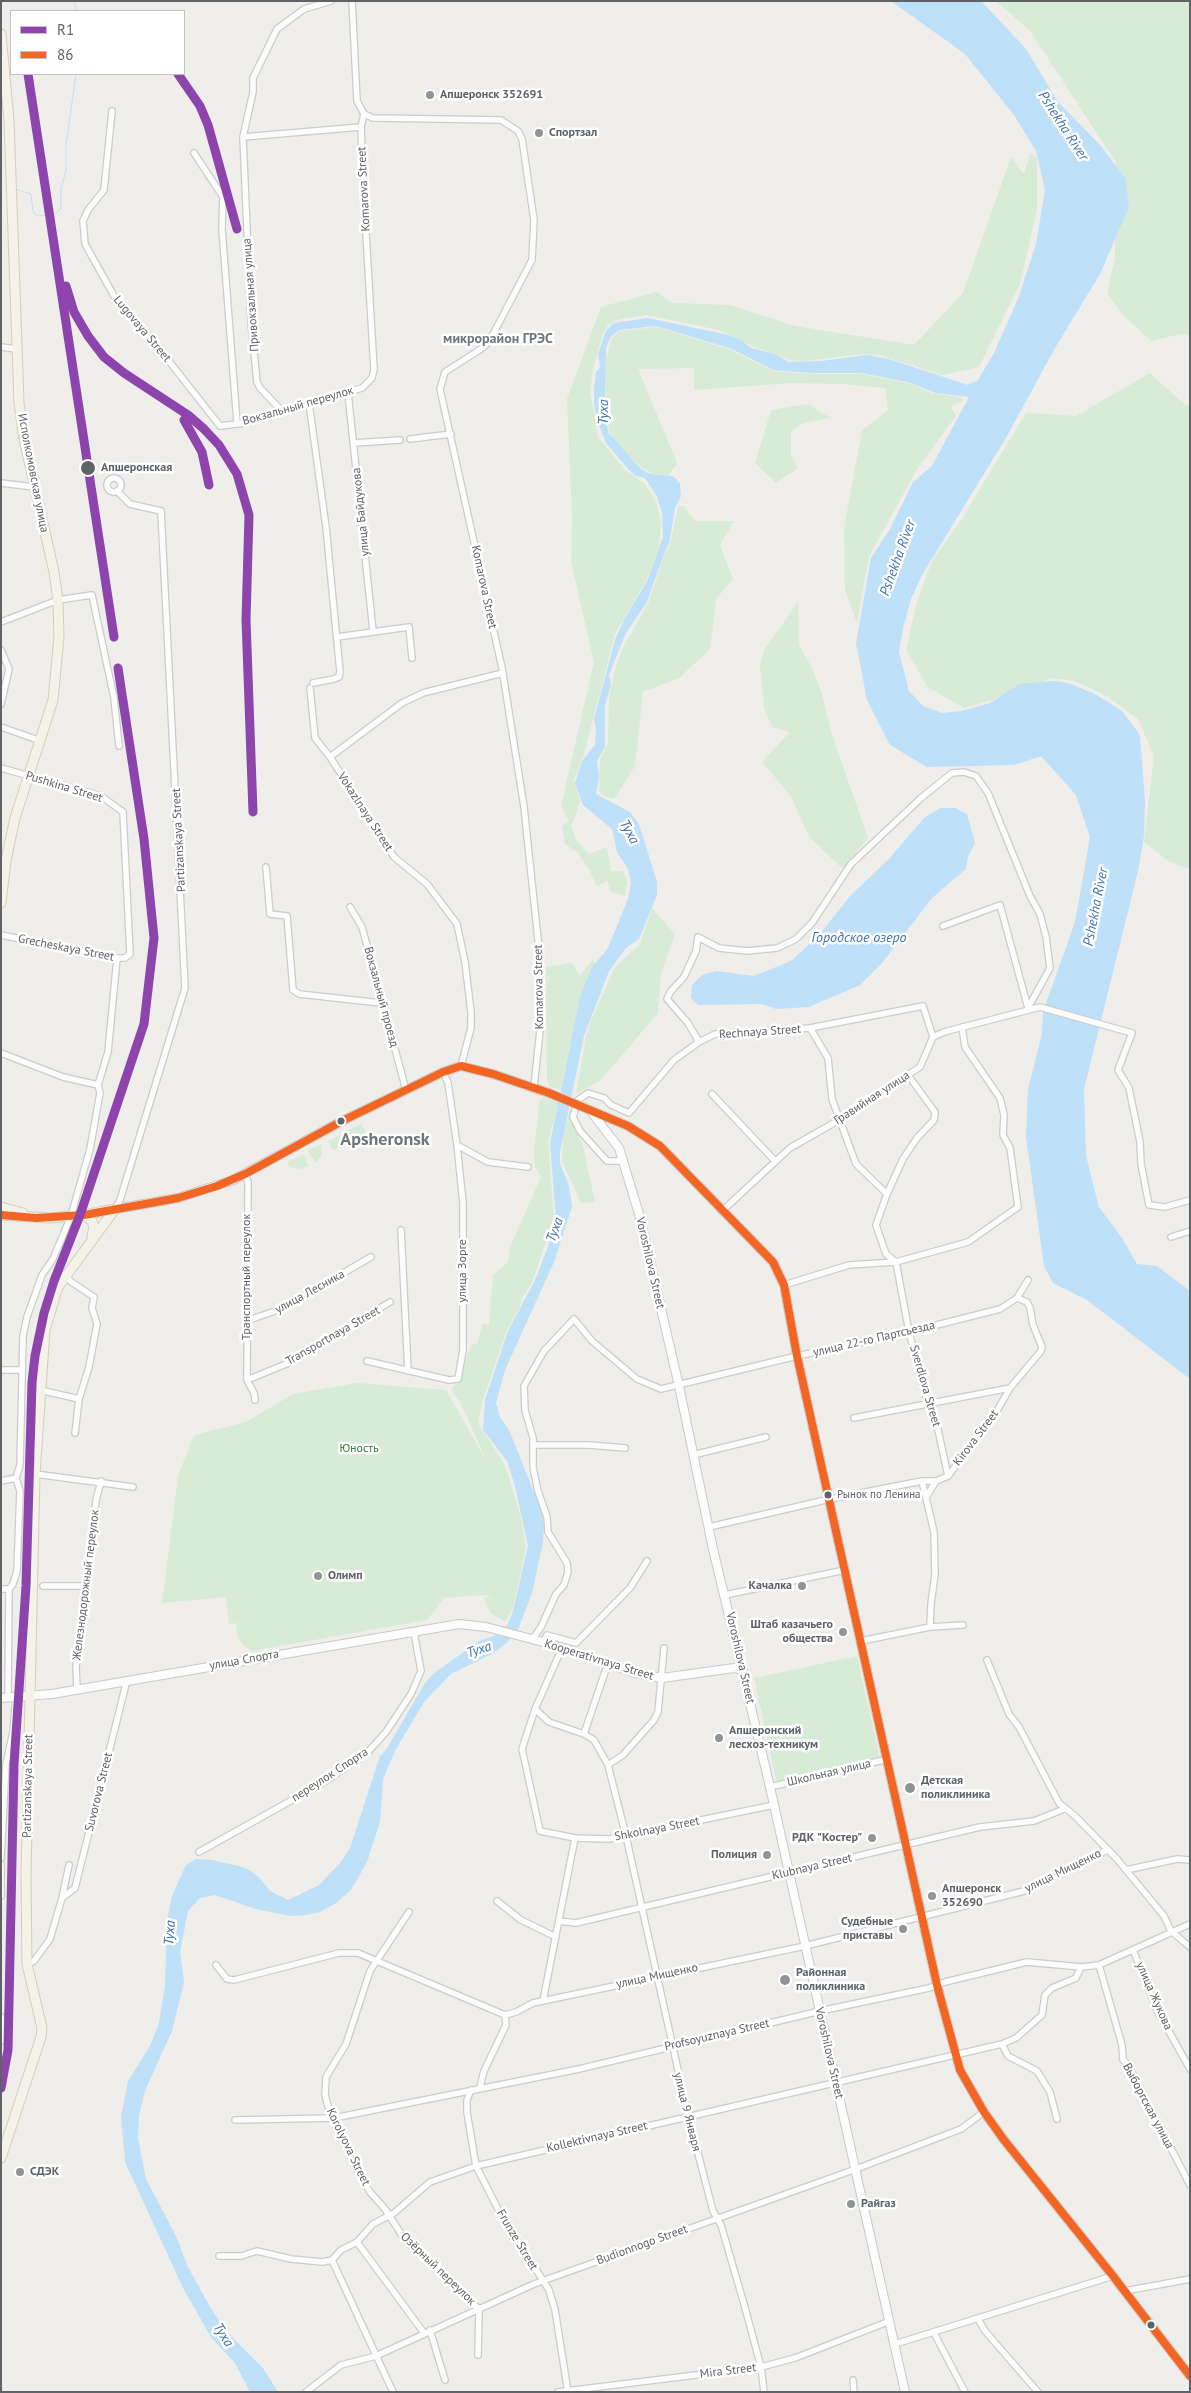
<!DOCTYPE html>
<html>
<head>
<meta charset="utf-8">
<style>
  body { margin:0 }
  #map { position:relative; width:1191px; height:2393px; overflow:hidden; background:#efeeea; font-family:"PT Sans",sans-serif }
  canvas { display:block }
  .frame { position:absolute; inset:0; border:2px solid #5f6368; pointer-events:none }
  .legend { position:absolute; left:10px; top:10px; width:175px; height:65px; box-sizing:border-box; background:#fff; border:1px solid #bfc1c3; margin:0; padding:6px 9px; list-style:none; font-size:15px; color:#5f6368 }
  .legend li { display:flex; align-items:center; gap:10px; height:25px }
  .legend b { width:25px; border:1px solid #bfc1c3 }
</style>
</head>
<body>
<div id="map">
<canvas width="1191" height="2393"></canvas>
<div class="frame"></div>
<ul class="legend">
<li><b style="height:6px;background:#8e44ad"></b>R1</li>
<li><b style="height:6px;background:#f26522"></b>86</li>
</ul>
</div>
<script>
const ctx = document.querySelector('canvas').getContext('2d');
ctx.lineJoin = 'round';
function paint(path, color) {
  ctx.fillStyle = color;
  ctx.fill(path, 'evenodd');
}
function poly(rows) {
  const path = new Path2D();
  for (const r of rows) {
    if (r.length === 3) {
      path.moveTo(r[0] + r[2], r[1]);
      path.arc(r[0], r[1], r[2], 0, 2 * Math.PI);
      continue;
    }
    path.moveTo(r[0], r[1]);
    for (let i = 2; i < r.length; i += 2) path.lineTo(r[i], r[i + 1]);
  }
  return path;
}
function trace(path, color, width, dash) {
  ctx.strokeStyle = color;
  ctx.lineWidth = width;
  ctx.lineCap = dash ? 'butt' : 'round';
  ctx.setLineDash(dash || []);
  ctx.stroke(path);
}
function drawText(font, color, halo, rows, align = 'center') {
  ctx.font = font + ' "PT Sans",sans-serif';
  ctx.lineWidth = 5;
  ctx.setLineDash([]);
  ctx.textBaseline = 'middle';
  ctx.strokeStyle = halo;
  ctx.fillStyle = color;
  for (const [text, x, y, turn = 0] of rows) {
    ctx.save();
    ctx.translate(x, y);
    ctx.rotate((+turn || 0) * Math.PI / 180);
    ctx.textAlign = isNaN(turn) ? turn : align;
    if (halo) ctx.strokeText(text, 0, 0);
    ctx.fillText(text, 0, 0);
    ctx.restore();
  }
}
paint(poly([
  [996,1,1190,1,1190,336,1181,334,1151,341,1124,316,1107,293,1115,258,1116,163,1031,32],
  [1030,154,1037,158,1037,210,1020,284,979,367,943,375,880,355,863,354,806,361,791,360,752,346,719,330,646,315,617,320,608,325,602,336,593,369,590,392,598,437,625,470,644,483,656,502,661,521,659,547,652,566,646,581,615,634,584,754,574,780,580,801,575,818,571,825,576,840,589,854,607,847,611,871,623,871,627,881,625,896,611,892,607,880,597,887,590,871,578,853,565,844,562,826,569,822,561,806,594,662,571,562,572,518,567,399,601,307,656,292,673,303,730,305,795,326,914,345,963,293,1011,157,1024,174],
  [657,327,731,350,773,371,809,374,861,374,907,383,932,393,963,398,963,401,951,407,956,416,919,466,869,556,857,623,845,590,844,529,862,430,888,410,885,388,842,384,790,383,694,390,694,368,638,369,677,463,668,476,654,474,642,468,619,446,609,431,606,412,606,361,611,339,620,331],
  [1150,373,1185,405,1190,405,1190,869,1170,862,1144,842,1154,756,1138,719,1105,695,1075,681,1052,678,1015,693,964,708,928,687,906,650,917,602,932,561,961,520,1026,413,1076,416],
  [808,404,830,418,803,423,791,432,791,455,798,468,776,483,755,463,771,410],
  [683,505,695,521,734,521,720,545,733,579,716,599,710,649,679,678,643,692,635,766,614,799,606,797,599,791,600,759,608,743,609,697,616,666,623,647,648,604,665,553,670,546,678,506],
  [798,602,799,645,812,668,822,694,831,732,868,838,843,869,809,837,791,796,762,762,790,732,772,727,764,708,760,666,764,650],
  [652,908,675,934,661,974,658,1013,601,1080,576,1094,586,1037,591,1021,615,967,640,944],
  [592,960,595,963,580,999,560,1090,550,1086,547,1080,546,967,572,963,580,976],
  [553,1097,559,1102,548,1141,554,1218,531,1285,521,1299,520,1307,507,1330,482,1402,478,1423,505,1465,521,1518,526,1548,513,1608,505,1622,490,1612,484,1599,486,1596,495,1602,487,1595,444,1598,427,1620,252,1651,243,1645,237,1636,236,1623,229,1624,226,1597,162,1603,178,1476,194,1435,246,1422,293,1394,357,1383,446,1390,487,1462,461,1404,451,1389,459,1381,471,1345,477,1344,483,1323,489,1325,493,1275,508,1262,510,1247,541,1177,535,1167,534,1151,540,1099],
  [571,1105,571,1119,583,1146,595,1202,581,1203,562,1161,563,1138],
  [361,1124,367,1134,352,1141,347,1131],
  [341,1134,346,1144,333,1151,328,1141],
  [321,1144,322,1155,315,1163,308,1150],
  [303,1154,309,1166,300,1169,289,1166,287,1162],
  [857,1656,880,1759,777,1783,754,1678]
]), '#d8ebd6');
paint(poly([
  [891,1,981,1,1026,49,1058,102,1101,146,1125,178,1129,207,1100,274,1055,348,1007,436,922,575,911,599,903,628,899,652,909,691,923,706,942,713,962,711,990,703,1020,684,1054,681,1068,683,1095,694,1122,711,1140,735,1145,800,1144,836,1138,871,1084,1089,1086,1156,1099,1207,1122,1238,1137,1264,1157,1266,1190,1291,1190,1379,1087,1300,1053,1283,1044,1266,1026,1137,1028,1089,1042,1034,1043,1012,1075,922,1090,837,1076,795,1041,756,1014,765,927,767,890,745,867,700,856,643,871,558,890,529,913,482,932,466,969,397,936,393,907,382,861,373,810,373,773,370,732,349,656,326,620,330,611,336,606,348,605,409,608,432,641,469,650,474,673,476,680,483,681,496,675,508,669,544,665,551,647,602,626,633,609,675,611,685,605,705,605,747,597,761,599,776,596,794,630,812,639,824,657,882,657,895,639,939,626,948,609,971,584,1036,560,1152,560,1163,569,1186,572,1207,554,1262,505,1370,496,1403,500,1417,509,1430,542,1512,544,1527,543,1542,532,1593,519,1627,507,1643,490,1655,451,1674,424,1702,395,1751,383,1779,380,1822,367,1862,351,1890,336,1903,320,1912,306,1915,291,1916,256,1909,215,1895,200,1898,188,1911,180,1952,184,1982,172,2031,145,2091,139,2115,138,2138,146,2179,177,2238,187,2265,210,2307,227,2332,263,2368,278,2392,250,2392,235,2363,211,2337,184,2290,125,2162,121,2116,128,2081,150,2046,159,2023,165,1985,167,1921,172,1896,186,1865,196,1859,213,1860,246,1868,259,1877,270,1891,288,1900,319,1885,340,1863,350,1848,380,1756,386,1750,425,1683,433,1674,479,1641,494,1636,508,1624,513,1611,528,1546,515,1486,507,1461,483,1430,485,1400,508,1331,536,1278,554,1230,556,1219,550,1143,580,997,592,967,607,950,628,899,631,883,628,869,617,852,612,829,583,805,575,783,582,761,595,745,596,729,594,719,615,640,624,620,647,581,663,537,662,512,657,496,645,478,636,476,629,470,606,443,597,420,594,405,594,390,596,372,600,367,598,354,606,330,614,323,648,318,729,335,742,341,751,348,775,354,789,362,821,361,867,355,889,359,968,385,978,380,994,353,1018,299,1036,244,1045,190,1036,151,1014,115,965,54],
  [940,808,955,808,967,814,975,843,968,857,966,869,932,898,882,963,860,985,809,1007,776,1009,762,1004,698,1005,691,998,692,985,702,975,716,971,754,976,791,961,818,936,852,894,889,859,924,818]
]), '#bfe0f9');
trace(poly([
  [74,1,76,11],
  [1,189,3,188],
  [16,189,31,194,33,212,38,216,56,214,61,208,61,188,66,171,66,145,76,74]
]), '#bfe0f9', 1);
const street = poly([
  [112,111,104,190,88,210,83,221,85,244,118,303,150,337,220,426,245,423,362,388,372,378,374,369,364,200,361,127,364,114,357,101,352,1],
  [364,114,373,118,501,120,518,131,522,139,534,220,532,260,490,340,484,347,445,372,440,389,502,668,524,807,539,949,541,1021,534,1087],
  [243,137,361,127],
  [194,153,223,197,222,229,237,423],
  [1,347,16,349],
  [348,393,373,631],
  [309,403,326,527,340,672,339,677,334,679,313,683],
  [282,411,260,388,257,382,251,322,243,137,253,92,253,78,277,29,304,9,331,1],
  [410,439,451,434],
  [354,443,400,440],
  [114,485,7],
  [1,483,34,487],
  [1,622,58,600,92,595,114,698,119,746],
  [337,637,409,627,412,658],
  [1,650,9,669,1,704],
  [310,688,315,738,330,757,394,857,427,884,457,924,465,962,471,1012,471,1028,461,1066],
  [1,727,41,741],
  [330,757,402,703,423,693,503,673],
  [1,768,101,796,123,812,130,954,125,958,117,958,1,935],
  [266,867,270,914,287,916,293,990,299,994,381,1003],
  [350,907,362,927,406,1090],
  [943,926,1000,905,1028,1008],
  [810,1028,828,1058,832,1099,856,1164,887,1194,876,1225,886,1254,896,1262,909,1332,928,1404,937,1425,948,1476],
  [699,1042,688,1023,667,999,671,991,684,977,696,951,698,937,719,948,747,951,777,948,796,939,812,923,851,864,921,798,952,773,964,772,976,776,988,793,1030,896,1040,914,1046,937,1050,968,1028,1008],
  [1,1053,63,1077,98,1085],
  [712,1094,775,1161],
  [457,1145,488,1162,528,1167],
  [624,1161,607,1161,580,1131,573,1117,578,1100,588,1093,604,1098,611,1105,629,1113,674,1060,699,1042,715,1034,810,1028,923,1006,933,1037],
  [245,1174,248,1182,247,1380],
  [887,1194,903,1159,917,1138,934,1120,935,1112,908,1075],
  [115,1209,120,1200,185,988,161,511,130,504,117,491],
  [722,1211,790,1148,839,1120,920,1067,933,1037,944,1032,1040,1007,1132,1033,1118,1070,1129,1088,1140,1142,1141,1164,1149,1205,1165,1207,1190,1200],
  [401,1230,408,1371],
  [1171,1237,1190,1231],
  [65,1274,70,1281,94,1297,92,1308,97,1324,89,1367,79,1399,75,1433],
  [784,1285,849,1265,896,1262,968,1242,1018,1207,1010,1148,1003,1135,1004,1115,1000,1098,965,1047,962,1027],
  [246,1321,281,1309,371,1257],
  [367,1361,449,1380,458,1379,463,1350,463,1203,457,1145,448,1083,443,1072],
  [1,1370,21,1370],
  [247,1380,291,1362,390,1302],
  [247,1380,254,1393,255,1400],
  [40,1390,79,1399],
  [854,1418,1010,1388],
  [533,1445,589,1445,625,1448],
  [693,1455,766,1437],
  [35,1474,133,1487],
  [1,1481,16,1478],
  [922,1481,934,1532,935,1574,931,1604,930,1627],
  [927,1496,936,1481],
  [709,1527,830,1499,922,1481,936,1481,948,1476,994,1416,1010,1388,1041,1351,1042,1347,1033,1325,1030,1308,1027,1302,1017,1298],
  [43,1586,85,1586],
  [1,1589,9,1589],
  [725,1595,845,1570],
  [532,1640,541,1627,556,1594,564,1585,568,1572,567,1563,548,1532,547,1517,538,1491,533,1468,533,1438,525,1410,524,1386,544,1351,574,1319,592,1341,637,1379,661,1389,797,1356,909,1332,1000,1309,1017,1298,1028,1280],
  [861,1641,930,1627,963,1625],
  [543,1642,547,1635,576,1643,630,1588,647,1561],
  [562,1648,535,1709,522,1749,540,1831,575,1838,609,1839,774,1805],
  [987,1660,1009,1714,1019,1727,1059,1803,1075,1816,1117,1859,1164,1916,1171,1931,1190,1947],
  [77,1689,76,1667,96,1500,101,1481],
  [8,1697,9,1589,13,1584,17,1571,20,1491,16,1478,20,1465,23,1336,27,1317,42,1275,53,1259,71,1216,90,1149,100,1093,98,1085,108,1052,117,958],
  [535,1709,549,1722,584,1734,594,1740,608,1765,626,1836,688,2115,713,2211,721,2225,744,2304,761,2367,764,2392],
  [584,1734,608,1663],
  [608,1765,623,1755,654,1720,658,1712,664,1648],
  [770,1787,888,1759],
  [199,1852,326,1781,367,1753,386,1732,411,1694,421,1671,414,1632],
  [1,1858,6,1764,13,1732,16,1696],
  [1,1864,1,1896],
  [1126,1870,1177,1859,1190,1860],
  [62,1898,69,1865],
  [497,1901,521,1920,556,1937],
  [409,1912,370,1971,346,2044,326,2077,325,2095,329,2110,359,2174,370,2192,385,2209,405,2240,479,2309,478,2355],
  [559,1921,576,1923,980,1827,1034,1821,1064,1809],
  [1133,1950,1157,2010,1190,2069],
  [27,1964,34,1961,50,1939,62,1898,75,1888,127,1680],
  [216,1965,227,1979,234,1980,339,1953,358,1953,505,2015,516,2012,533,2003,805,1946,1028,1890,1107,1850],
  [1099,1965,1122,2045,1123,2060,1128,2065,1190,2185],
  [543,2001,575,1838],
  [1,2017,1,2041],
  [1002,2044,1008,2056,1037,2071,1050,2092,1057,2119],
  [480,2087,484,2071,506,2025,505,2015],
  [471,2090,467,2100,467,2112,476,2166,499,2211,549,2290,555,2310,568,2392],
  [235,2120,334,2118,579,2069,820,2011,929,1988,945,1982,1027,1962,1081,1967,1099,1965,1190,1924],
  [357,2242,424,2333],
  [219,2256,241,2256,257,2251,291,2259,323,2262,332,2260,341,2250,357,2242,373,2224,394,2213,430,2182,476,2166,1002,2044,1016,2038,1042,2015,1045,1995,1052,1988,1076,1978,1081,1967],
  [332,2260,393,2392],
  [1125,2291,1190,2279],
  [978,2319,985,2331,1038,2392],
  [430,2330,445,2380],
  [934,2333,965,2392],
  [895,2344,1113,2276],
  [853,2380,854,2392],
  [306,2392,341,2365,376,2356,534,2284,856,2169,961,2129,984,2112],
  [558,2392,761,2367,795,2358,890,2321]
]);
const secondary = poly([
  [590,1110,628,1126,660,1146,773,1262,784,1285,797,1356,937,1985,960,2070,984,2112,1004,2140,1113,2276,1190,2376],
  [592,1113,619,1148,639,1214,679,1386,713,1549,770,1787,905,2392],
  [115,1209,178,1198,233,1180,342,1121,443,1072,461,1066,493,1074,549,1093],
  [1,1698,52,1694,459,1624,486,1627,543,1642,636,1673,662,1678,734,1668,743,1670]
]);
const primary = poly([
  [1,34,9,120,19,403,24,439,54,572,58,600,59,637,53,700,15,818,6,860,1,903],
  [1,1207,23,1213],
  [1,1215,50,1218,84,1215,115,1209],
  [84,1215,92,1221,94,1228,92,1236],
  [1,2158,41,2037,42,2028,27,1964,26,1874,35,1474,45,1330,58,1287,115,1209]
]);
trace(street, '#cbcccc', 8);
trace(secondary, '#cacacb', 10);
trace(primary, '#d7ceb8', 11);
trace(street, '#fdfcfc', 5.5);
trace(secondary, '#fdfcfc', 8);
trace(primary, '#f4f2e9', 9);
const secondaryBridge = poly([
  [549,1093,590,1110]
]);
trace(secondaryBridge, '#cacacb', 10, []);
trace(secondaryBridge, '#fdfcfc', 8);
trace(poly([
  [1,1215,36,1218,84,1215,178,1198,217,1186,245,1174,342,1121,443,1072,461,1066,493,1074,549,1093,628,1126,660,1146,773,1262,784,1285,797,1356,937,1985,960,2070,984,2112,1004,2140,1113,2276,1190,2376]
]), '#f26522', 8);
trace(poly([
  [28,74,114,637],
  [178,74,200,106,208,125,237,229],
  [66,286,74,312,88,336,104,357,124,373,188,415,204,429,219,445,237,474,249,515,246,620,253,812],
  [184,420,202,452,209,485],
  [1,2088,8,2050,14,1764,26,1586,32,1382,35,1356,44,1313,54,1281,80,1215,144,1024,154,938,144,839,118,668]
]), '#8e44ad', 9);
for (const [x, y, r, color] of [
  [430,95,5,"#919496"],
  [539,133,5,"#919496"],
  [88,468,8,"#5f6368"],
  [341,1121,4.5,"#5f6368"],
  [828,1495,4.5,"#5f6368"],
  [318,1576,5,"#919496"],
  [802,1586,5,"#919496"],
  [843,1632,5,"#919496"],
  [719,1738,5,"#919496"],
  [910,1788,6,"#919496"],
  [872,1838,5,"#919496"],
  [767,1855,5,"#919496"],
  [932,1896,5,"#919496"],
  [903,1929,5,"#919496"],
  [785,1980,6,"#919496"],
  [20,2172,5,"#919496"],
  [851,2204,5,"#919496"],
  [1151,2325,4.5,"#5f6368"]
]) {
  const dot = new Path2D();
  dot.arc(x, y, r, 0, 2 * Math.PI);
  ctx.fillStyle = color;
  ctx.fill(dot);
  trace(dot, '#fff', 2);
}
drawText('11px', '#5f6368', '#fff', [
  ["Рынок по Ленина",837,1495]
], 'left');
drawText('bold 12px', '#5f6368', '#fff', [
  ["Апшеронск 352691",440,95],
  ["Спортзал",549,133],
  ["Олимп",328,1576],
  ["Качалка",792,1586,"right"],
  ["Штаб казачьего",833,1625,"right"],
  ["общества",833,1639,"right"],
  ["Апшеронский",729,1731],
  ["лесхоз-техникум",729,1745],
  ["Детская",921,1781],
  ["поликлиника",921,1795],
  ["РДК \"Костер\"",862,1838,"right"],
  ["Полиция",757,1855,"right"],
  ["Апшеронск",942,1889],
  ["352690",942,1903],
  ["Судебные",893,1922,"right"],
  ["приставы",893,1936,"right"],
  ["Районная",796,1973],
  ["поликлиника",796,1987],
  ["СДЭК",30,2172],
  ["Райгаз",861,2204]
], 'left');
drawText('12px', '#5f6368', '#fff', [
  ["Komarova Street",364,189,-93],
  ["Привокзальная улица",251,295,-94],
  ["Lugovaya Street",142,329,50],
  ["Вокзальный переулок",298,406,-16],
  ["Исполкомовская улица",33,473,79],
  ["улица Байдукова",361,512,-96],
  ["Komarova Street",484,587,78],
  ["Pushkina Street",64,787,17],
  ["Vokazlnaya Street",365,812,57],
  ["Partizanskaya Street",179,840,-93],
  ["Grecheskaya Street",66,948,11],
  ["Komarova Street",539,987,-91],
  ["Вокзальный проезд",381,997,75],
  ["Rechnaya Street",760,1032,-4],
  ["Гравийная улица",872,1098,-33],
  ["Voroshilova Street",650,1263,77],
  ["улица Зорге",463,1271,-90],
  ["Транспортный переулок",247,1277,-90],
  ["улица Лесника",310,1292,-29],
  ["Transportnaya Street",333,1336,-30],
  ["улица 22-го Партсъезда",874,1339,-13],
  ["Sverdlova Street",925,1386,74],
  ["Kirova Street",976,1438,-53],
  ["Железнодорожный переулок",86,1585,-83],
  ["Voroshilova Street",740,1658,77],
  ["улица Спорта",244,1660,-10],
  ["Kooperativnaya Street",599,1660,17],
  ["Школьная улица",829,1773,-13],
  ["переулок Спорта",330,1775,-33],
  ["Partizanskaya Street",28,1786,-89],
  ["Suvorova Street",99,1792,-76],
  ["Shkolnaya Street",657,1829,-11],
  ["Klubnaya Street",812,1867,-13],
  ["улица Мищенко",1063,1871,-26],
  ["улица Мищенко",657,1976,-12],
  ["улица Жукова",1154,1996,66],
  ["Profsoyuznaya Street",717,2035,-13],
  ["Voroshilova Street",829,2053,77],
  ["Выборгская улица",1148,2106,62],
  ["улица 9 Января",687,2112,76],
  ["Kollektivnaya Street",597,2137,-13],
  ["Korolyova Street",348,2147,64],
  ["Frunze Street",517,2240,59],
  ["Budionnogo Street",642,2245,-20],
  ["Озёрный переулок",438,2269,44],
  ["Mira Street",728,2371,-7]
]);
drawText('bold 12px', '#5f6368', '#fff', [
  ["Апшеронская",101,468]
], 'left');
drawText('12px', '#348238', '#fff', [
  ["Юность",359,1449]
]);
drawText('italic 14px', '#4174aa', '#fff', [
  ["Pshekha River",1063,126,57],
  ["Туха",604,412,-89],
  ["Pshekha River",898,558,-70],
  ["Туха",629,832,61],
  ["Pshekha River",1096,907,-79],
  ["Городское озеро",859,938],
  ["Туха",555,1230,-70],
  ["Туха",479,1650,-18],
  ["Туха",170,1933,-86],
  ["Туха",223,2335,58]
]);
drawText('bold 14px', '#70757a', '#fff', [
  ["микрорайон ГРЭС",498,339]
]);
drawText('bold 18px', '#70757a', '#fff', [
  ["Apsheronsk",385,1140]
]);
</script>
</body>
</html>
